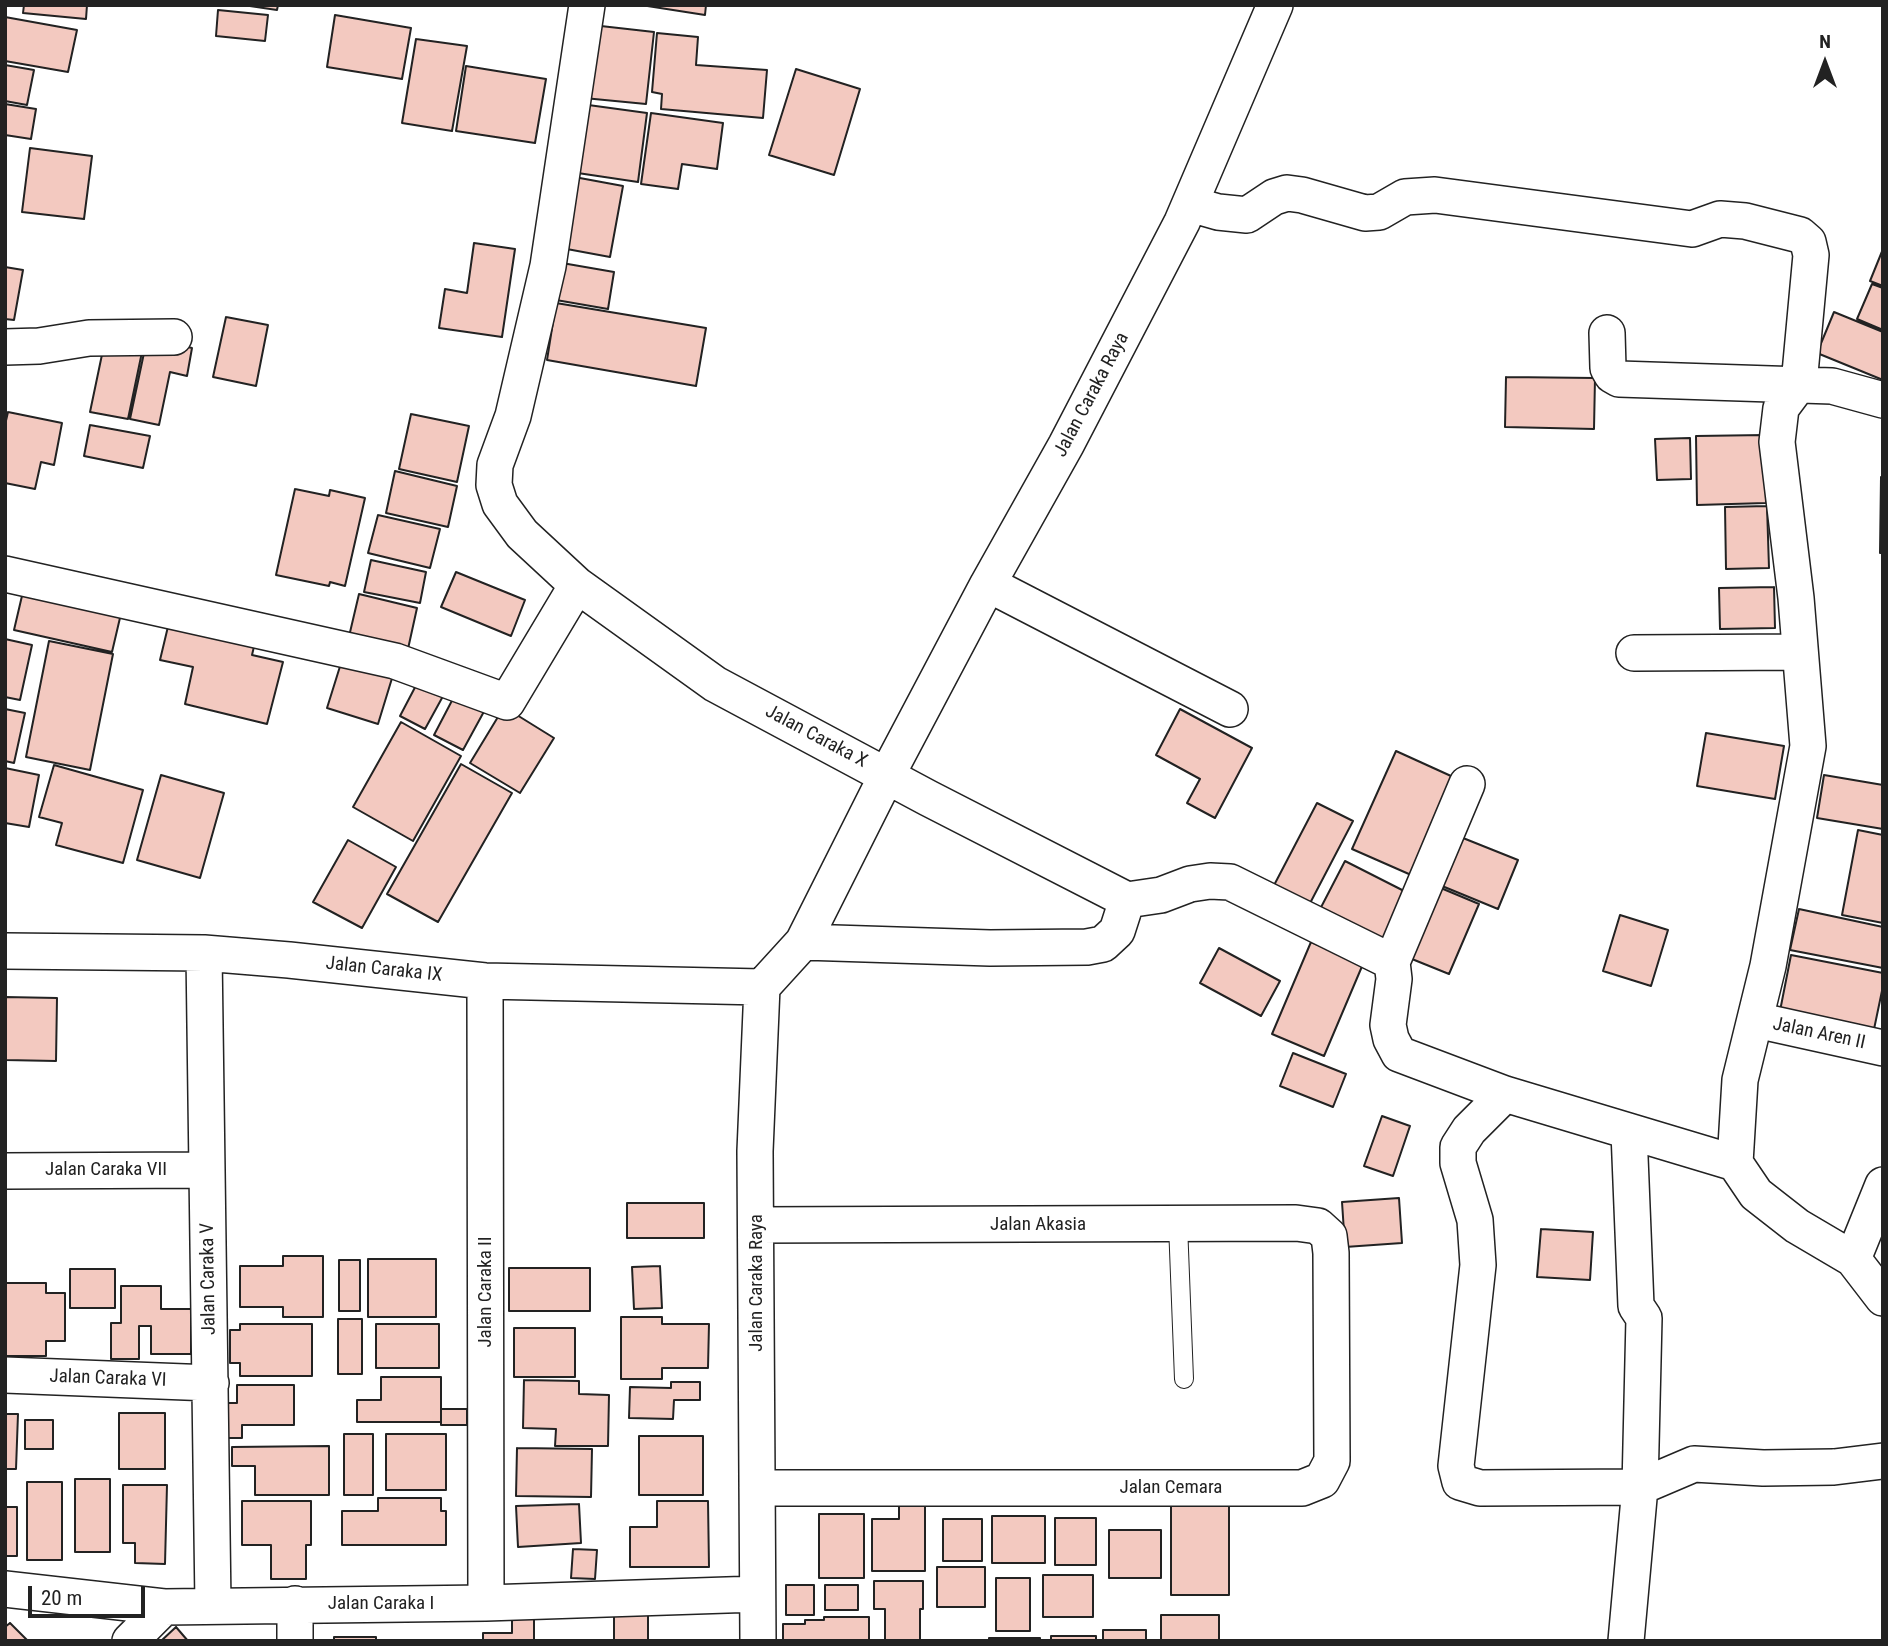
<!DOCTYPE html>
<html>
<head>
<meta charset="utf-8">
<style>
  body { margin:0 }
  #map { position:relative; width:1888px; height:1646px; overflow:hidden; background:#fff; font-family:"Roboto Condensed",sans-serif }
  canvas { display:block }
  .frame { position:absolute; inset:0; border:7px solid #222; pointer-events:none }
  .north { position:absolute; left:1790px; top:28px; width:70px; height:70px; -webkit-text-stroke:5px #fff; paint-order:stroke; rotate:0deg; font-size:19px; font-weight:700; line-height:28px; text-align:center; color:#222 }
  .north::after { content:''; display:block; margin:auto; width:24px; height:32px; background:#222; clip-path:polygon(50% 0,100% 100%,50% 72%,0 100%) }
  .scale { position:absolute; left:28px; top:1586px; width:117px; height:32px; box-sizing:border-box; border:4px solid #222; border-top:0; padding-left:9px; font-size:21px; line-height:24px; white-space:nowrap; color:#222; -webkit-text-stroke:5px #fff; paint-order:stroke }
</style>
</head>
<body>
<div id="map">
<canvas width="1888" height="1646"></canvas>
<div class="frame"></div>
<div class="north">N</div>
<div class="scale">20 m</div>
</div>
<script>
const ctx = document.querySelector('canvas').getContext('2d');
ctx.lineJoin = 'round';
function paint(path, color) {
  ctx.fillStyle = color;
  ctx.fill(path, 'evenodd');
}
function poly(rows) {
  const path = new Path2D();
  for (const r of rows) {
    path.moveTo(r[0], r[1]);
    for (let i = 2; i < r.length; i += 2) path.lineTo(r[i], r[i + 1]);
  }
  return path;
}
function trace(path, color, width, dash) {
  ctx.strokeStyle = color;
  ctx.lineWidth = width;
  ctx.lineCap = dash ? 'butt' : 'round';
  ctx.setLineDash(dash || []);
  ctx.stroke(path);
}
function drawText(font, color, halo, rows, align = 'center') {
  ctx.font = font + ' "Roboto Condensed",sans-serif';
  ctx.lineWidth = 5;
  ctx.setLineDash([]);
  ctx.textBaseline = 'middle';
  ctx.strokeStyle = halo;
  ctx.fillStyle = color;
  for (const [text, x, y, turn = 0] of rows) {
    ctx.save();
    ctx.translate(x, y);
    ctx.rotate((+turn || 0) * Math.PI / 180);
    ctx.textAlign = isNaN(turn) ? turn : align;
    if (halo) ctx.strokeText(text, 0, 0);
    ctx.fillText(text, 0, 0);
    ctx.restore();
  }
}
const building = poly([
  [24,5,87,5,86,19,23,13,24,5],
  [243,5,278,5,277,10,243,5],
  [641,5,706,5,705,15,641,5],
  [218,10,268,15,265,41,216,36,218,10],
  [335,15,411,28,402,79,327,67,335,15],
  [5,17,77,30,68,72,5,61,5,17],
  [592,25,654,32,646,104,584,98,592,25],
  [657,33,698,37,696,65,767,70,763,118,661,109,662,94,652,92,657,33],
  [416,39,467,46,452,131,402,123,416,39],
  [5,65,34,70,27,105,5,101,5,65],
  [466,66,546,79,535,143,456,131,466,66],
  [796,69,860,89,834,175,769,155,796,69],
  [5,104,36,109,31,139,5,135,5,104],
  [581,104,647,113,638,182,571,172,581,104],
  [651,113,723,123,717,169,682,164,678,189,641,184,651,113],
  [30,148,92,156,84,219,22,212,30,148],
  [569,176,623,186,610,257,556,247,569,176],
  [474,243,515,249,502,337,439,328,445,289,467,293,474,243],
  [1883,249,1883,286,1870,281,1883,249],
  [562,263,614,272,608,309,556,300,562,263],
  [5,267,23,270,14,320,5,319,5,267],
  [1872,284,1883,288,1883,330,1857,319,1872,284],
  [556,303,706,328,696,386,547,360,556,303],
  [1834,312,1883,332,1883,380,1817,353,1834,312],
  [226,317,268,325,256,386,213,377,226,317],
  [156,340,192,348,187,376,170,372,159,425,130,419,144,353,156,340],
  [104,345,142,352,128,419,90,412,104,345],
  [1506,377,1595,378,1594,429,1505,427,1506,377],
  [8,412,62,423,54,465,41,462,35,489,5,483,5,425,8,412],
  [411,414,469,426,457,482,399,469,411,414],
  [90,425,150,436,143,468,84,456,90,425],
  [1765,435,1766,503,1697,505,1696,436,1765,435],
  [1690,438,1691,479,1657,480,1655,439,1690,438],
  [395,471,457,486,448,527,386,513,395,471],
  [1881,477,1883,477,1883,553,1880,553,1881,477],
  [295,489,329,496,330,490,365,498,345,586,330,582,329,586,276,575,295,489],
  [1767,506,1769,568,1726,569,1725,507,1767,506],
  [378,515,440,529,430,568,368,553,378,515],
  [371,560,426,572,420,603,364,592,371,560],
  [456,572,525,600,511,636,441,607,456,572],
  [25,583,123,605,112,652,14,630,25,583],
  [1774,587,1775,628,1720,629,1719,588,1774,587],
  [359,594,417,608,406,658,347,645,359,594],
  [171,614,257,634,252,655,283,662,267,724,185,704,193,667,160,660,171,614],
  [5,639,32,645,20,700,5,697,5,639],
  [49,641,113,654,90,770,26,757,49,641],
  [342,660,393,675,378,724,327,708,342,660],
  [422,674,448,687,425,729,400,716,422,674],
  [457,691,487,706,463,750,434,735,457,691],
  [504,707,554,738,520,793,470,763,504,707],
  [5,709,25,713,14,763,5,761,5,709],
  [1180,709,1252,748,1215,818,1187,803,1200,779,1156,755,1180,709],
  [401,722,461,756,413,841,353,807,401,722],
  [1706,733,1784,746,1775,799,1697,786,1706,733],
  [1396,751,1462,781,1418,878,1352,849,1396,751],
  [461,764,512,793,438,922,387,894,461,764],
  [54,765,143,790,123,863,56,845,62,823,39,817,54,765],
  [5,768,39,775,29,827,5,823,5,768],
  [161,775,224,793,200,878,137,860,161,775],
  [1824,775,1883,785,1883,829,1817,818,1824,775],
  [1317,803,1353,821,1307,909,1271,891,1317,803],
  [1858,830,1883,835,1883,923,1842,915,1858,830],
  [1463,838,1518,860,1498,909,1442,886,1463,838],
  [348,840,396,867,362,928,313,902,348,840],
  [1345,861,1408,893,1379,947,1317,915,1345,861],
  [1436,886,1479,904,1449,974,1407,957,1436,886],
  [1799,909,1883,927,1883,968,1790,950,1799,909],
  [1620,915,1668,930,1651,986,1603,971,1620,915],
  [1311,942,1363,964,1324,1056,1272,1034,1311,942],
  [1219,948,1280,981,1261,1016,1200,983,1219,948],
  [1791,955,1883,973,1883,986,1873,1034,1779,1016,1791,955],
  [5,997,57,998,56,1061,5,1060,5,997],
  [1293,1053,1346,1074,1333,1107,1280,1086,1293,1053],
  [1382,1116,1410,1126,1393,1176,1364,1166,1382,1116],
  [1399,1198,1402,1243,1345,1247,1342,1202,1399,1198],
  [627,1203,704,1203,704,1238,627,1238,627,1203],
  [1541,1229,1593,1232,1590,1280,1537,1277,1541,1229],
  [283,1256,323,1256,323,1317,283,1317,283,1307,240,1307,240,1266,283,1266,283,1256],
  [368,1259,436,1259,436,1317,368,1317,368,1259],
  [339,1260,360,1260,360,1311,339,1311,339,1260],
  [660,1266,662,1308,634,1309,632,1267,660,1266],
  [509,1268,590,1268,590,1311,509,1311,509,1268],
  [70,1269,115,1269,115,1308,70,1308,70,1269],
  [5,1283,46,1283,46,1293,65,1293,65,1341,46,1341,46,1356,5,1356,5,1283],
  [121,1286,161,1286,161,1309,191,1309,191,1354,151,1354,151,1326,139,1326,139,1359,111,1359,111,1323,121,1323,121,1286],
  [621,1317,662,1317,662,1324,709,1324,708,1368,662,1368,662,1379,621,1379,621,1317],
  [338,1319,362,1319,362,1374,338,1374,338,1319],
  [240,1324,312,1324,312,1376,240,1376,240,1363,230,1363,230,1330,240,1330,240,1324],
  [376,1324,439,1324,439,1368,376,1368,376,1324],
  [514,1328,575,1328,575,1377,514,1377,514,1328],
  [381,1377,441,1377,441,1422,357,1422,357,1400,381,1400,381,1377],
  [524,1380,579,1381,579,1394,609,1395,608,1446,555,1446,556,1429,523,1428,524,1380],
  [671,1382,700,1382,700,1400,674,1400,673,1419,629,1418,630,1387,671,1388,671,1382],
  [237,1385,294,1385,294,1425,242,1425,242,1438,225,1438,225,1403,237,1403,237,1385],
  [441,1409,467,1409,467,1425,441,1425,441,1409],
  [119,1413,165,1413,165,1469,119,1469,119,1413],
  [5,1414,18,1414,16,1469,5,1469,5,1414],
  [25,1420,53,1420,53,1449,25,1449,25,1420],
  [344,1434,373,1434,373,1495,344,1495,344,1434],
  [386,1434,446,1434,446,1490,386,1490,386,1434],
  [639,1436,703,1436,703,1495,639,1495,639,1436],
  [329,1446,329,1495,255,1495,255,1466,232,1466,232,1447,329,1446],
  [517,1448,592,1449,591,1497,516,1496,517,1448],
  [75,1479,110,1479,110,1552,75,1552,75,1479],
  [27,1482,62,1482,62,1560,27,1560,27,1482],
  [123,1485,167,1485,165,1564,135,1563,135,1543,123,1543,123,1485],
  [378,1498,441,1498,441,1511,446,1511,446,1545,342,1545,342,1511,378,1511,378,1498],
  [899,1498,925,1498,925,1571,872,1571,872,1519,899,1519,899,1498],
  [1171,1500,1229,1500,1229,1595,1171,1595,1171,1500],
  [242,1501,311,1501,311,1545,306,1545,306,1579,271,1579,271,1545,242,1545,242,1501],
  [657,1501,708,1501,709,1567,630,1567,630,1527,657,1527,657,1501],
  [579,1504,581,1543,518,1547,516,1506,579,1504],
  [5,1507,17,1507,17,1556,5,1556,5,1507],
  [819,1514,864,1514,864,1578,819,1578,819,1514],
  [992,1516,1045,1516,1045,1563,992,1563,992,1516],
  [1055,1518,1096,1518,1096,1565,1055,1565,1055,1518],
  [943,1519,982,1519,982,1561,943,1561,943,1519],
  [1109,1530,1161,1530,1161,1578,1109,1578,1109,1530],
  [573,1549,597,1550,595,1579,571,1578,573,1549],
  [937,1567,985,1567,985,1607,937,1607,937,1567],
  [1043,1575,1093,1575,1093,1617,1043,1617,1043,1575],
  [996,1578,1030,1578,1030,1631,996,1631,996,1578],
  [874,1581,923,1581,923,1609,920,1609,920,1641,885,1641,885,1609,874,1609,874,1581],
  [786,1585,814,1585,814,1615,786,1615,786,1585],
  [825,1585,858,1585,858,1610,825,1610,825,1585],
  [512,1615,534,1615,534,1641,483,1641,483,1633,512,1633,512,1615],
  [614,1615,648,1615,648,1641,614,1641,614,1615],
  [1161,1615,1219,1615,1219,1641,1161,1641,1161,1615],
  [824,1617,869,1617,869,1641,783,1641,783,1624,805,1624,805,1620,824,1620,824,1617],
  [10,1623,28,1641,5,1641,5,1627,10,1623],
  [176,1627,188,1641,161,1641,176,1627],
  [1103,1630,1146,1630,1146,1641,1103,1641,1103,1630],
  [1051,1636,1096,1636,1096,1641,1051,1641,1051,1636],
  [334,1637,376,1637,376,1641,334,1641,334,1637],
  [989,1638,1040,1638,1040,1641,989,1641,989,1638],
  [546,1640,605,1640,605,1641,546,1641,546,1640]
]);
paint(building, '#f3c9c0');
trace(building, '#222', 2);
const service = poly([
  [1178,1224,1184,1379]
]);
const minor = poly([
  [587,5,548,266,513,416,495,465,494,485,500,504,522,534,577,585,715,684,928,798,1127,900,1117,931,1103,944,1087,947,990,948,803,942],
  [1190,204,1218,212,1247,215,1274,197,1287,193,1302,195,1365,213,1379,212,1405,197,1435,195,1692,229,1720,219,1745,221,1800,235,1808,242,1811,255,1799,384,1781,408,1777,442,1796,598,1808,746,1768,966,1740,1080,1735,1163,1756,1194,1797,1226,1853,1259,1883,1298],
  [1607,333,1608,368,1612,375,1619,379,1832,386,1883,400],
  [5,347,39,346,89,338,174,337],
  [5,574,395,661,507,702,577,585],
  [988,584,1230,709],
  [1634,653,1800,652],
  [1127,900,1161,895,1190,884,1210,881,1230,882,1392,962,1394,979,1388,1025,1391,1039,1399,1054,1505,1094,1735,1163],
  [5,951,204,953,289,960,485,981,762,987],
  [204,953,213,1605],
  [1392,962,1467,784],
  [485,981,486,1603],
  [1756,1020,1883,1048],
  [1505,1094,1469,1130,1458,1147,1458,1163,1475,1220,1478,1265,1456,1466,1460,1482,1480,1488,1640,1487,1626,1641],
  [1629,1132,1636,1306,1644,1318,1640,1487,1694,1464,1763,1468,1834,1467,1883,1461],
  [5,1171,206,1170],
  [757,1225,1296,1223,1318,1226,1329,1236,1331,1253,1332,1461,1322,1480,1302,1488,757,1488],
  [1853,1259,1883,1185],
  [5,1375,211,1383],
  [5,1589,164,1607,486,1603,757,1594],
  [295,1604,295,1641],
  [130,1641,164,1607],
  [758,1641,755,1151,762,987,803,942,887,775,988,584,1066,445,1182,222,1275,5]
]);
trace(service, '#222', 20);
trace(minor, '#222', 38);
trace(service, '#fff', 18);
trace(minor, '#fff', 35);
drawText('19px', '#222', '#fff', [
  ["Jalan Caraka Raya",1092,395,-62],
  ["Jalan Caraka X",816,737,28],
  ["Jalan Caraka IX",384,970,6],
  ["Jalan Aren II",1819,1034,12],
  ["Jalan Caraka VII",106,1170],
  ["Jalan Akasia",1038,1225],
  ["Jalan Caraka V",209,1279,-91],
  ["Jalan Caraka Raya",757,1283,-90],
  ["Jalan Caraka II",486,1292,-90],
  ["Jalan Caraka VI",108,1379,2],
  ["Jalan Cemara",1171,1488],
  ["Jalan Caraka I",381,1604]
]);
</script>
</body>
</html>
